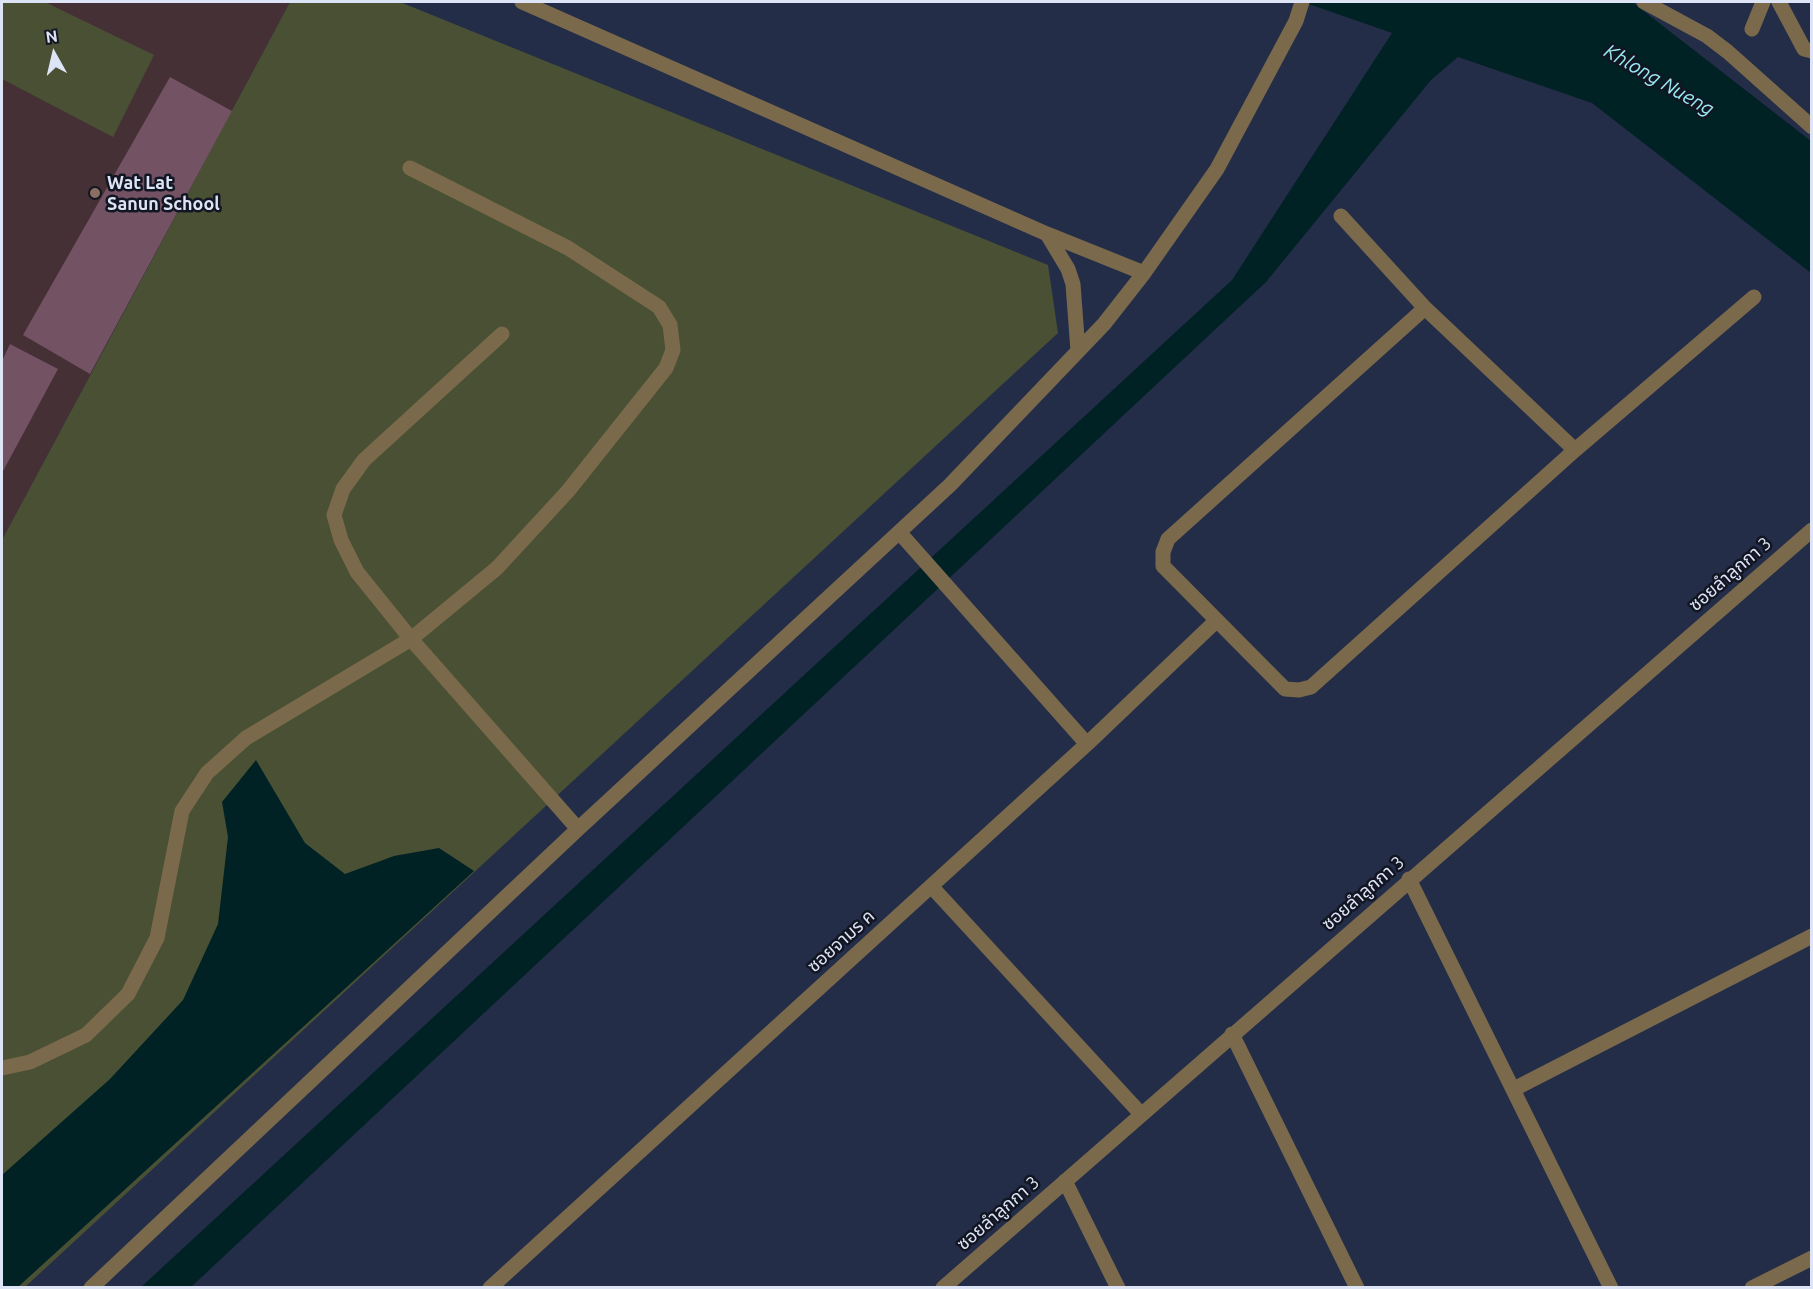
<!DOCTYPE html>
<html>
<head>
<meta charset="utf-8">
<style>
  body { margin:0 }
  #map { position:relative; width:1813px; height:1289px; overflow:hidden; background:#242d48; font-family:Ubuntu,sans-serif }
  canvas { display:block }
  .frame { position:absolute; inset:0; border:3px solid #dde4f6; pointer-events:none }
  .north { position:absolute; left:24px; top:24px; width:60px; height:60px; -webkit-text-stroke:4px #121622; paint-order:stroke; rotate:352deg; font-size:16px; font-weight:700; line-height:24px; text-align:center; color:#dde4f6 }
  .north::after { content:''; display:block; margin:auto; width:21px; height:27px; background:#dde4f6; clip-path:polygon(50% 0,100% 100%,50% 72%,0 100%) }
</style>
</head>
<body>
<div id="map">
<canvas width="1813" height="1289"></canvas>
<div class="frame"></div>
<div class="north">N</div>
</div>
<script>
const ctx = document.querySelector('canvas').getContext('2d');
ctx.lineJoin = 'round';
function paint(path, color) {
  ctx.fillStyle = color;
  ctx.fill(path, 'evenodd');
}
function poly(rows) {
  const path = new Path2D();
  for (const r of rows) {
    path.moveTo(r[0], r[1]);
    for (let i = 2; i < r.length; i += 2) path.lineTo(r[i], r[i + 1]);
  }
  return path;
}
function trace(path, color, width, dash) {
  ctx.strokeStyle = color;
  ctx.lineWidth = width;
  ctx.lineCap = dash ? 'butt' : 'round';
  ctx.setLineDash(dash || []);
  ctx.stroke(path);
}
function drawText(font, color, halo, rows, align = 'center') {
  ctx.font = font + ' Ubuntu,"Noto Sans Thai",sans-serif';
  ctx.lineWidth = 5;
  ctx.setLineDash([]);
  ctx.textBaseline = 'middle';
  ctx.strokeStyle = halo;
  ctx.fillStyle = color;
  for (const [text, x, y, turn = 0] of rows) {
    ctx.save();
    ctx.translate(x, y);
    ctx.rotate((+turn || 0) * Math.PI / 180);
    ctx.textAlign = isNaN(turn) ? turn : align;
    if (halo) ctx.strokeText(text, 0, 0);
    ctx.fillText(text, 0, 0);
    ctx.restore();
  }
}
paint(poly([
  [2,2,290,2,2,540]
]), '#443035');
paint(poly([
  [2,2,45,2,154,55,113,137,2,79],
  [290,2,400,2,1048,265,1058,333,25,1287,2,1288,2,540]
]), '#4a5034');
paint(poly([
  [1303,2,1632,2,1811,141,1811,273,1592,103,1458,57,1431,80,1266,282,191,1287,140,1288,1232,280,1392,33],
  [256,760,305,843,345,874,394,856,439,848,474,871,18,1287,2,1287,2,1175,110,1079,183,1000,218,924,228,837,222,802]
]), '#002225');
paint(poly([
  [170,77,232,111,90,374,23,335],
  [10,344,58,369,2,473,2,361]
]), '#735263');
trace(poly([
  [522,2,1047,234,1144,273],
  [1644,2,1707,36,1728,52,1812,127],
  [1779,2,1804,49,1812,51],
  [1752,29,1763,2],
  [1341,216,1425,308,1575,450],
  [1047,234,1068,269,1073,284,1078,351],
  [1425,308,1168,539,1163,552,1163,566,1285,689,1299,690,1311,687,1575,450,1754,297],
  [502,334,364,460,343,489,334,515,341,540,357,572,411,639,578,829],
  [899,532,1087,744],
  [1409,879,1611,1288],
  [931,886,1141,1114],
  [1232,1034,1357,1288],
  [2,1068,30,1062,86,1035,128,994,157,938,182,811,207,773,246,738,411,639,497,568,568,491,666,368,673,350,670,325,659,307,568,248,410,168],
  [1514,1089,1812,936],
  [1065,1181,1118,1288],
  [91,1288,578,829,950,485,1104,324,1144,273,1217,169,1296,21,1302,2],
  [490,1288,1087,744,1216,621],
  [943,1288,1812,530],
  [1752,1288,1812,1258]
]), '#7a6a4b', 15);
for (const [x, y, r, color] of [
  [95,193,6,"#8d6e63"]
]) {
  const dot = new Path2D();
  dot.arc(x, y, r, 0, 2 * Math.PI);
  ctx.fillStyle = color;
  ctx.fill(dot);
  trace(dot, '#121622', 2);
}
drawText('bold 18px', '#dde4f6', '#121622', [
  ["Wat Lat",107,183],
  ["Sanun School",107,204]
], 'left');
drawText('18px', '#dde4f6', '#121622', [
  ["ซอยลำลูกกา 3",1730,574,-41],
  ["ซอยลำลูกกา 3",1363,893,-41],
  ["ซอยจามร ค",841,941,-42],
  ["ซอยลำลูกกา 3",998,1213,-41]
]);
drawText('italic 20px', '#98eaf3', '#121622', [
  ["Khlong Nueng",1659,80,30]
]);
</script>
</body>
</html>
